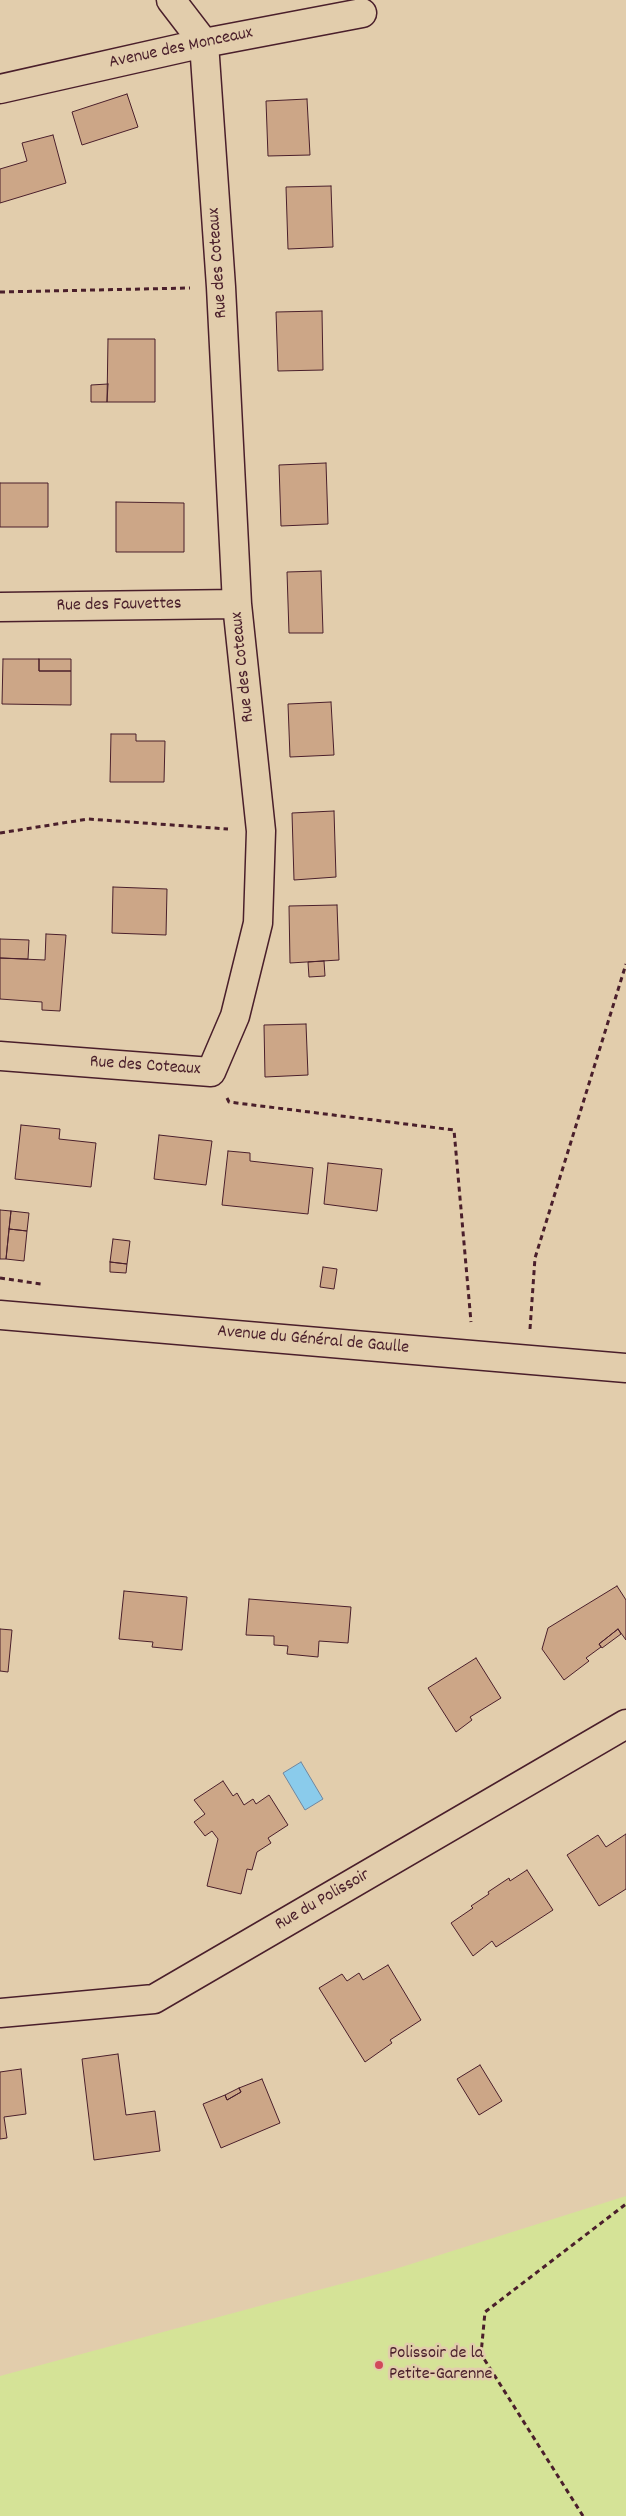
<!DOCTYPE html>
<html>
<head>
<meta charset="utf-8">
<style>
  body { margin:0 }
  canvas { display:block; background:#e2cdac }
</style>
</head>
<body>
<canvas width="626" height="2516"></canvas>
<script>
const ctx = document.querySelector('canvas').getContext('2d');
ctx.lineJoin = 'round';
function paint(path, color) {
  ctx.fillStyle = color;
  ctx.fill(path, 'evenodd');
}
function poly(rows) {
  const path = new Path2D();
  for (const r of rows) {
    path.moveTo(r[0], r[1]);
    for (let i = 2; i < r.length; i += 2) path.lineTo(r[i], r[i + 1]);
  }
  return path;
}
function trace(path, color, width, dash) {
  ctx.strokeStyle = color;
  ctx.lineWidth = width;
  ctx.lineCap = dash ? 'butt' : 'round';
  ctx.setLineDash(dash || []);
  ctx.stroke(path);
}
function drawText(font, color, halo, rows, align = 'center') {
  ctx.font = font + ' Dekko,sans-serif';
  ctx.lineWidth = 5;
  ctx.setLineDash([]);
  ctx.textBaseline = 'middle';
  ctx.strokeStyle = halo;
  ctx.fillStyle = color;
  for (const [text, x, y, turn = 0] of rows) {
    ctx.save();
    ctx.translate(x, y);
    ctx.rotate((+turn || 0) * Math.PI / 180);
    ctx.textAlign = isNaN(turn) ? turn : align;
    if (halo) ctx.strokeText(text, 0, 0);
    ctx.fillText(text, 0, 0);
    ctx.restore();
  }
}
paint(poly([
  [626,2196,626,2516,0,2516,0,2376,389,2271]
]), '#d5e397');
const water = poly([
  [301,1762,323,1799,305,1810,283,1773,301,1762]
]);
paint(water, '#8acbeb');
trace(water, '#70869e', 1);
const building = poly([
  [127,94,138,127,82,145,72,112,127,94],
  [307,99,310,155,268,156,266,101,307,99],
  [53,135,66,183,0,203,0,169,27,161,22,143,53,135],
  [331,186,333,247,288,249,286,187,331,186],
  [322,311,323,370,278,371,276,312,322,311],
  [108,339,155,339,155,402,107,402,108,339],
  [108,384,107,402,91,402,91,385,108,384],
  [326,463,328,524,281,526,279,465,326,463],
  [0,483,48,483,48,527,0,527,0,483],
  [116,502,184,503,184,552,116,552,116,502],
  [321,571,323,633,289,633,287,572,321,571],
  [3,659,39,659,39,671,71,671,71,705,2,704,3,659],
  [39,659,71,659,71,671,39,671,39,659],
  [331,702,334,755,290,757,288,704,331,702],
  [111,734,136,734,136,741,165,741,164,782,110,782,111,734],
  [334,811,336,877,294,880,292,813,334,811],
  [113,887,167,889,166,935,112,933,113,887],
  [337,905,339,960,290,963,289,906,337,905],
  [46,934,66,935,60,1011,42,1010,42,1002,0,999,0,958,45,960,46,934],
  [0,939,29,940,28,959,0,958,0,939],
  [324,961,325,976,309,977,308,962,324,961],
  [306,1024,308,1075,265,1077,264,1025,306,1024],
  [21,1125,60,1129,59,1139,96,1143,91,1187,15,1179,21,1125],
  [159,1135,212,1141,206,1185,154,1179,159,1135],
  [228,1151,250,1153,250,1161,313,1168,308,1214,222,1205,228,1151],
  [328,1163,382,1169,377,1211,324,1204,328,1163],
  [0,1210,11,1211,6,1259,0,1259,0,1210],
  [11,1211,29,1213,27,1231,9,1229,11,1211],
  [9,1229,27,1231,24,1261,6,1259,9,1229],
  [113,1239,130,1241,127,1264,110,1262,113,1239],
  [110,1262,127,1264,126,1273,110,1272,110,1262],
  [323,1267,337,1269,334,1289,320,1287,323,1267],
  [617,1586,626,1600,626,1640,618,1629,599,1644,601,1647,586,1658,589,1661,564,1680,542,1649,548,1628,617,1586],
  [124,1591,187,1597,182,1650,152,1647,153,1642,119,1639,124,1591],
  [249,1599,351,1607,348,1643,319,1641,318,1657,287,1654,288,1646,274,1645,274,1636,246,1635,249,1599],
  [0,1629,12,1630,8,1672,0,1671,0,1629],
  [618,1629,621,1634,602,1648,599,1644,618,1629],
  [476,1658,501,1698,470,1717,472,1720,456,1732,428,1688,476,1658],
  [223,1781,233,1796,237,1793,244,1805,253,1799,256,1804,269,1795,288,1825,268,1838,271,1843,257,1852,252,1870,247,1869,241,1894,207,1886,218,1839,212,1831,205,1836,194,1822,205,1814,194,1800,223,1781],
  [626,1834,626,1889,599,1906,567,1855,598,1835,606,1847,626,1834],
  [527,1870,553,1910,496,1947,492,1941,473,1956,451,1923,473,1908,471,1906,489,1894,488,1892,509,1878,510,1881,527,1870],
  [388,1965,421,2020,390,2040,392,2043,365,2062,319,1988,342,1974,347,1981,359,1973,363,1980,388,1965],
  [118,2054,126,2115,155,2111,160,2151,94,2160,82,2059,118,2054],
  [480,2065,502,2101,479,2115,457,2079,480,2065],
  [21,2069,26,2114,4,2117,7,2138,0,2139,0,2072,21,2069],
  [262,2079,280,2123,221,2148,203,2104,225,2095,227,2100,241,2092,239,2088,262,2079],
  [239,2088,241,2092,227,2100,225,2095,239,2088]
]);
paint(building, '#cca687');
trace(building, '#4a1f2b', 1);
const minor = poly([
  [171,0,204,43],
  [0,89,204,43,362,13],
  [0,607,237,604],
  [0,1056,211,1072,235,1016,258,923,261,831,237,604,221,287,204,43],
  [0,2013,154,1999,626,1724]
]);
const secondary = poly([
  [0,1315,626,1368]
]);
trace(minor, '#4a1f2b', 31);
trace(secondary, '#4a1f2b', 31);
trace(poly([
  [0,292,190,288],
  [0,833,88,819,228,829],
  [227,1098,229,1102,454,1130,471,1322],
  [0,1278,41,1284],
  [530,1329,535,1258,626,964],
  [583,2516,481,2354,485,2312,626,2204]
]), '#4a1f2b', 3, [5, 4]);
trace(minor, '#e2cdac', 28);
trace(secondary, '#e2cdac', 28);
for (const [x, y, r, color] of [
  [379,2365,5,"#d1495b"]
]) {
  const dot = new Path2D();
  dot.arc(x, y, r, 0, 2 * Math.PI);
  ctx.fillStyle = color;
  ctx.fill(dot);
  trace(dot, '#e2cdac', 2);
}
drawText('18px', '#4a1f2b', '#e2cdac', [
  ["Avenue des Monceaux",181,49,-12],
  ["Rue des Coteaux",219,263,-94],
  ["Rue des Fauvettes",119,606,-1],
  ["Rue des Coteaux",244,667,-96],
  ["Rue des Coteaux",145,1067,4],
  ["Avenue du Général de Gaulle",313,1341,5],
  ["Rue du Polissoir",323,1901,-30]
]);
drawText('18px', '#4a1f2b', '#e2cdac', [
  ["Polissoir de la",389,2355],
  ["Petite-Garenne",389,2376]
], 'left');
</script>
</body>
</html>
